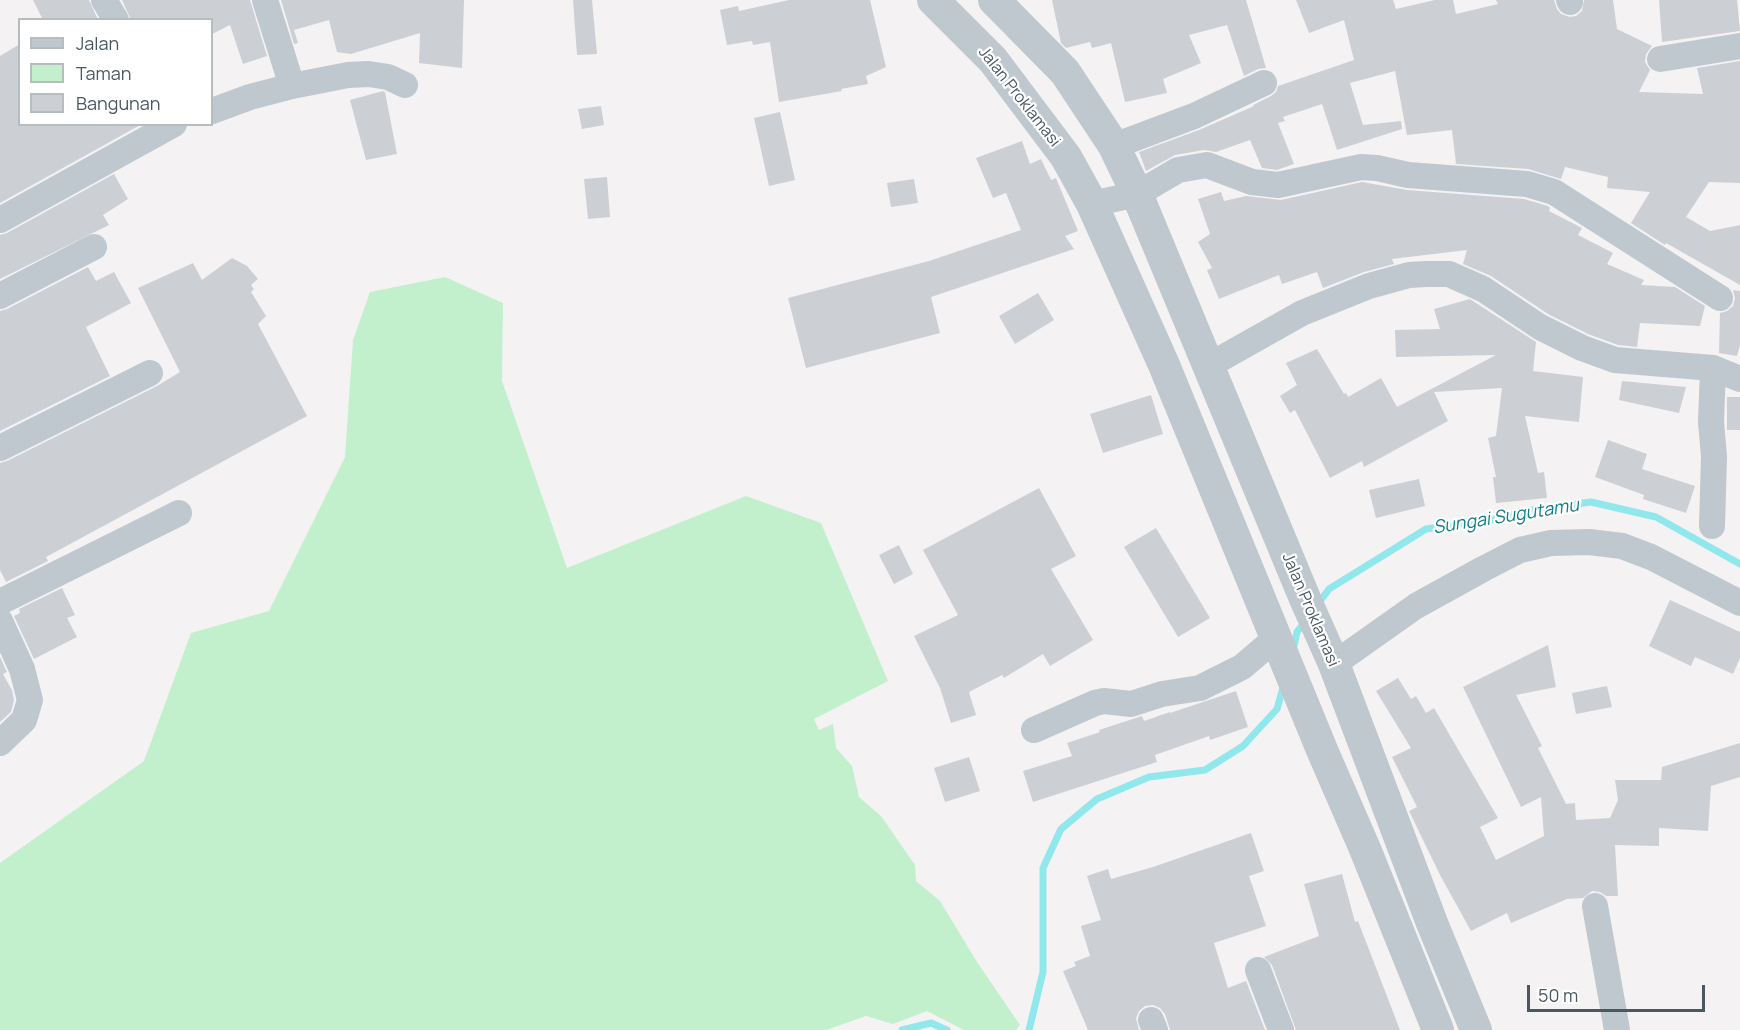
<!DOCTYPE html>
<html>
<head>
<meta charset="utf-8">
<style>
  body { margin:0 }
  #map { position:relative; width:1740px; height:1030px; overflow:hidden; background:#f4f2f2; font-family:Manrope,sans-serif }
  canvas { display:block }
  .legend { position:absolute; left:18px; top:18px; width:195px; height:108px; box-sizing:border-box; background:#fff; border:2px solid #b7bcbf; margin:0; padding:8px 10px; list-style:none; font-size:18px; color:#4a585f }
  .legend li { display:flex; align-items:center; gap:12px; height:30px }
  .legend b { width:30px; border:2px solid #b7bcbf }
  .scale { position:absolute; left:1527px; top:985px; width:178px; height:27px; box-sizing:border-box; border:3px solid #4a585f; border-top:0; padding-left:8px; font-size:18px; line-height:21px; white-space:nowrap; color:#4a585f; -webkit-text-stroke:4px #fff; paint-order:stroke }
</style>
</head>
<body>
<div id="map">
<canvas width="1740" height="1030"></canvas>
<ul class="legend">
<li><b style="height:8px;background:#bec8ce"></b>Jalan</li>
<li><b style="height:16px;background:#c2f0cd"></b>Taman</li>
<li><b style="height:16px;background:#ccd0d4"></b>Bangunan</li>
</ul>
<div class="scale">50 m</div>
</div>
<script>
const ctx = document.querySelector('canvas').getContext('2d');
ctx.lineJoin = 'round';
function paint(path, color) {
  ctx.fillStyle = color;
  ctx.fill(path, 'evenodd');
}
function poly(rows) {
  const path = new Path2D();
  for (const r of rows) {
    path.moveTo(r[0], r[1]);
    for (let i = 2; i < r.length; i += 2) path.lineTo(r[i], r[i + 1]);
  }
  return path;
}
function trace(path, color, width, dash) {
  ctx.strokeStyle = color;
  ctx.lineWidth = width;
  ctx.lineCap = dash ? 'butt' : 'round';
  ctx.setLineDash(dash || []);
  ctx.stroke(path);
}
function drawText(font, color, halo, rows, align = 'center') {
  ctx.font = font + ' Manrope,sans-serif';
  ctx.lineWidth = 4.5;
  ctx.setLineDash([]);
  ctx.textBaseline = 'middle';
  ctx.strokeStyle = halo;
  ctx.fillStyle = color;
  for (const [text, x, y, turn = 0] of rows) {
    ctx.save();
    ctx.translate(x, y);
    ctx.rotate((+turn || 0) * Math.PI / 180);
    ctx.textAlign = isNaN(turn) ? turn : align;
    if (halo) ctx.strokeText(text, 0, 0);
    ctx.fillText(text, 0, 0);
    ctx.restore();
  }
}
paint(poly([
  [445,277,503,303,502,381,567,568,746,496,821,523,888,681,814,719,819,730,833,724,836,748,852,766,859,797,881,816,901,845,915,865,916,881,940,901,977,962,1020,1025,1016,1030,964,1030,927,1011,893,1024,866,1016,826,1030,0,1030,0,863,144,761,191,633,269,611,345,457,353,340,370,292]
]), '#c2f0cd');
trace(poly([
  [1318,604,1329,589,1426,529,1491,520,1536,509,1591,502,1656,517,1740,564],
  [1293,650,1297,632,1305,622],
  [902,1030,931,1023,947,1030],
  [1029,1030,1043,972,1043,868,1061,829,1097,799,1149,777,1205,770,1243,746,1277,709,1284,684]
]), '#90e7ec', 7);
paint(poly([
  [33,0,89,0,98,20,43,20],
  [122,0,250,0,267,56,243,64,230,25,212,34,212,20,131,20],
  [281,0,464,0,462,68,419,63,420,33,351,54,337,52,329,20,294,30,298,43,294,44],
  [573,0,592,0,597,54,577,55],
  [789,0,870,0,886,67,866,76,868,84,841,89,842,91,779,102,770,42,753,45,752,41,727,45,720,10,738,6,739,11],
  [1052,0,1246,0,1266,68,1258,69,1244,76,1227,25,1189,35,1201,63,1163,79,1167,93,1125,102,1111,43,1092,48,1090,42,1066,48,1061,43],
  [1296,0,1393,0,1396,9,1435,0,1453,0,1456,14,1498,4,1496,0,1554,0,1557,9,1561,14,1570,17,1576,16,1582,11,1584,0,1613,0,1617,29,1652,46,1646,54,1645,62,1650,70,1639,92,1703,94,1697,68,1740,61,1740,183,1709,182,1686,217,1710,231,1740,225,1740,285,1666,243,1665,245,1631,223,1650,192,1607,188,1608,177,1565,167,1561,179,1528,169,1456,164,1452,130,1407,135,1395,71,1350,83,1363,125,1401,121,1402,129,1337,150,1322,104,1283,117,1285,121,1278,123,1294,164,1277,170,1262,168,1250,140,1216,152,1204,150,1175,155,1146,171,1139,152,1199,130,1254,106,1253,105,1271,96,1276,92,1278,86,1354,60,1344,20,1309,33],
  [1659,0,1737,0,1740,31,1662,42],
  [20,44,20,124,142,124,0,203,0,56],
  [383,91,385,92,397,154,366,160,350,100],
  [601,106,604,125,582,129,578,109],
  [780,112,795,180,769,186,754,118],
  [1022,141,1030,164,1041,159,1051,180,1056,178,1078,231,1065,236,1074,249,931,297,940,333,806,368,788,298,929,261,1021,230,1006,193,993,198,976,158],
  [114,174,128,199,103,215,109,225,0,279,0,235,7,233],
  [607,177,610,217,588,219,584,179],
  [914,179,918,203,891,207,887,183],
  [1362,182,1407,190,1524,199,1548,206,1550,208,1549,211,1582,228,1578,235,1613,253,1607,264,1644,280,1641,285,1675,287,1705,306,1700,326,1640,323,1637,347,1618,345,1588,334,1548,314,1491,276,1463,264,1467,250,1392,259,1394,264,1364,272,1323,288,1317,272,1282,284,1279,275,1219,299,1207,270,1212,268,1198,242,1210,234,1198,199,1221,192,1224,201,1246,196,1281,200],
  [232,258,247,266,258,279,251,285,254,289,251,292,266,316,258,324,307,416,46,557,48,561,6,582,0,570,0,463,7,461,157,386,180,372,138,288,193,263,202,280],
  [88,267,96,281,114,272,131,303,86,327,110,376,0,431,0,311,7,309],
  [1733,290,1740,291,1740,345,1737,356,1719,353,1720,313,1727,311,1733,306,1735,298],
  [1038,293,1054,320,1015,344,999,316],
  [1470,299,1536,342,1533,371,1583,377,1579,422,1525,416,1538,473,1544,472,1547,498,1496,503,1493,477,1496,477,1488,438,1496,436,1502,388,1434,392,1448,421,1364,467,1362,461,1330,478,1295,410,1290,413,1280,396,1297,385,1286,363,1317,349,1344,394,1346,393,1348,397,1381,378,1397,407,1496,355,1396,357,1395,330,1440,329,1434,309],
  [1622,381,1686,387,1679,413,1619,400],
  [1151,395,1163,434,1103,453,1090,414],
  [1727,397,1740,397,1740,430,1727,430],
  [1608,440,1647,454,1642,469,1695,486,1686,513,1643,499,1644,495,1595,477],
  [1419,479,1425,506,1376,518,1369,490],
  [1039,488,1076,556,1051,569,1093,640,1050,666,1043,654,1004,678,1002,675,969,692,976,715,951,723,940,688,914,636,958,615,923,550],
  [1156,528,1210,618,1178,637,1124,547],
  [899,545,913,574,894,584,879,555],
  [62,588,75,615,67,618,77,637,34,659,14,616,20,613,19,609],
  [1670,600,1740,632,1740,658,1733,674,1695,657,1691,666,1649,646],
  [1548,645,1556,687,1516,695,1542,746,1538,748,1566,804,1575,803,1576,820,1610,818,1618,800,1615,780,1661,780,1662,767,1740,743,1740,777,1711,786,1708,831,1659,828,1659,846,1615,845,1618,896,1606,896,1600,892,1592,891,1583,898,1567,899,1511,923,1507,913,1471,931,1440,875,1409,811,1417,807,1392,757,1411,748,1376,691,1398,678,1411,699,1416,696,1426,713,1434,708,1498,818,1480,827,1496,860,1544,836,1541,797,1521,807,1463,687],
  [0,657,7,672,3,674,12,690,14,700,11,712,0,722],
  [1607,686,1612,707,1576,714,1572,693],
  [1236,691,1248,727,1210,740,1209,736,1155,755,1157,762,1033,802,1023,771,1072,756,1067,743,1100,732,1099,730,1142,716,1144,721,1170,712,1170,713],
  [969,757,980,791,945,802,934,768],
  [1251,833,1264,871,1249,876,1266,926,1214,943,1228,988,1246,981,1265,1030,1170,1030,1165,1014,1160,1008,1153,1005,1145,1006,1139,1011,1136,1018,1139,1030,1088,1030,1063,971,1076,966,1074,962,1090,956,1081,926,1101,920,1087,876,1108,869,1111,879,1153,867],
  [1342,874,1355,922,1358,921,1400,1030,1296,1030,1272,965,1264,957,1319,936,1304,884]
]), '#ccd0d4');
trace(poly([
  [104,0,116,20],
  [265,0,292,86],
  [1569,0,1570,2],
  [1660,59,1740,46],
  [212,111,250,97,292,86,348,75,369,74,388,77,405,85],
  [1114,146,1194,116,1264,83],
  [1092,204,1137,194,1178,170,1207,165,1252,182,1278,185,1361,167,1377,168,1408,175,1527,184,1554,192,1720,298],
  [0,220,174,124],
  [0,296,94,247],
  [1208,366,1302,313,1369,286,1409,275,1426,274,1449,274,1483,289,1540,327,1582,348,1615,360,1713,368,1740,379],
  [0,448,150,373],
  [1712,526,1714,457,1711,422,1713,368],
  [0,602,179,513],
  [0,621,22,669,30,700,24,720,0,743],
  [1334,664,1416,606,1483,569,1520,550,1551,543,1589,542,1622,546,1651,557,1740,603],
  [1034,730,1095,703,1104,701,1131,704,1162,694,1200,688,1242,667,1276,638],
  [1595,906,1617,1030],
  [1258,970,1281,1030],
  [1151,1020,1155,1030]
]), '#bec8ce', 26);
trace(poly([
  [933,0,993,60,1066,157,1092,204,1164,365,1322,750,1365,849,1438,1030],
  [994,0,1065,72,1114,146,1137,194,1306,601,1334,664,1432,923,1476,1030]
]), '#bec8ce', 32);
drawText('16px', '#4a585f', '#fff', [
  ["Jalan Proklamasi",1019,97,52],
  ["Jalan Proklamasi",1310,610,67]
]);
drawText('italic 18px', '#0f8087', '#fff', [
  ["Sungai Sugutamu",1506,517,-9]
]);
</script>
</body>
</html>
